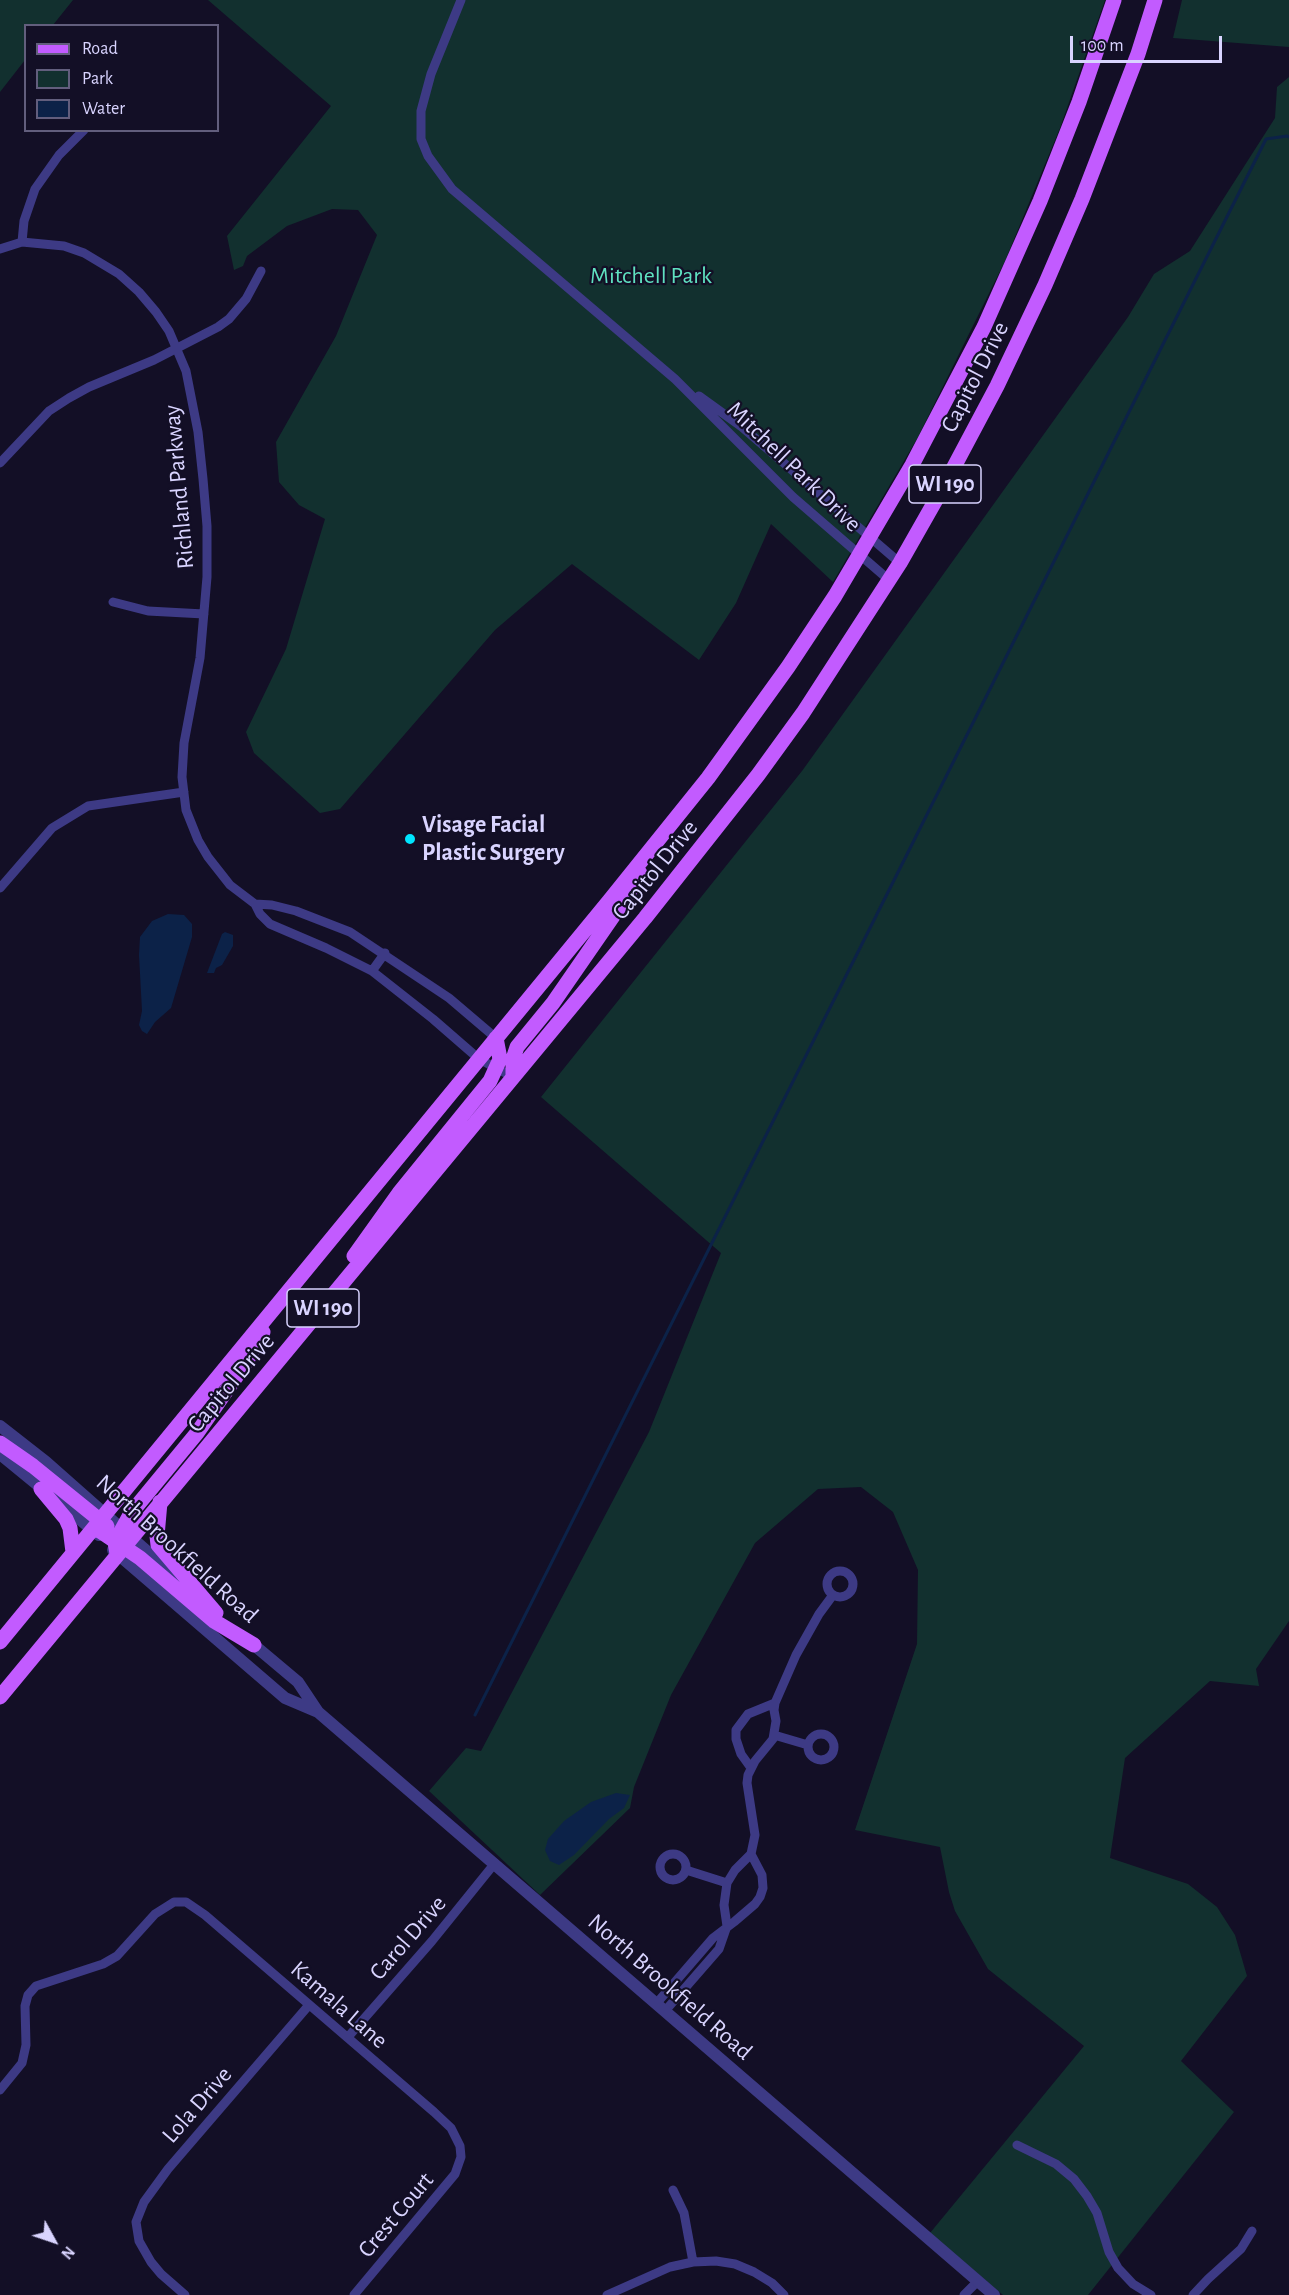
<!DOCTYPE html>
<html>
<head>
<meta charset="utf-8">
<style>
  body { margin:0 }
  #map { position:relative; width:1289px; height:2295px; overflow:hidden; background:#130f26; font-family:"Alegreya Sans",sans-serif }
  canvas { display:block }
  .legend { position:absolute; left:24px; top:24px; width:195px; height:108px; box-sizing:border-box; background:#130f26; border:2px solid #625e7d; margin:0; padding:8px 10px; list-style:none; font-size:18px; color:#d9d4ff }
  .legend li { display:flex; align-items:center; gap:12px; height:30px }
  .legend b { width:30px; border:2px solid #625e7d }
  .north { position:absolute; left:24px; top:2211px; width:60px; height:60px; -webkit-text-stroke:4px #130f26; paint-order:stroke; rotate:130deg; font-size:16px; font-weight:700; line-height:24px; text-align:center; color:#d9d4ff }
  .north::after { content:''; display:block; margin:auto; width:21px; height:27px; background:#d9d4ff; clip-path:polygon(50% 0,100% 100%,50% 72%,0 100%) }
  .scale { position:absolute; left:1070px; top:36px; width:152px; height:27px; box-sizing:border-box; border:3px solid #d9d4ff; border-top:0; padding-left:8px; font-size:18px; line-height:21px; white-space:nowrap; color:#d9d4ff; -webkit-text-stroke:4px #130f26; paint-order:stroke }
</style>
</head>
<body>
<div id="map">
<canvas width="1289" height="2295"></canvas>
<ul class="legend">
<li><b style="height:8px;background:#c25bff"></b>Road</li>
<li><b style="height:16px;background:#12302f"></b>Park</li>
<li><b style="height:16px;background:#0c2248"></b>Water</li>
</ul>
<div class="north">N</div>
<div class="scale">100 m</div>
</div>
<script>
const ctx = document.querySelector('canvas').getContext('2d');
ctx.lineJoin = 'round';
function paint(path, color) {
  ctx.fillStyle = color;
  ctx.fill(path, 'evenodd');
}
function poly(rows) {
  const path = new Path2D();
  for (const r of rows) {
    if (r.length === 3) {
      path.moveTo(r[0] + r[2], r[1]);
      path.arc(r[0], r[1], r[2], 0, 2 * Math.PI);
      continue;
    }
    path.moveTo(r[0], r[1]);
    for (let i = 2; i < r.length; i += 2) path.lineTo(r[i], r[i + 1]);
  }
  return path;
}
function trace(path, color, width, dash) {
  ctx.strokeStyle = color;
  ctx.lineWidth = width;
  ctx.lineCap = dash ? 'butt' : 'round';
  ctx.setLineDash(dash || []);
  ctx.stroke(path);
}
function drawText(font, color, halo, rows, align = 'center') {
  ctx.font = font + ' "Alegreya Sans",sans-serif';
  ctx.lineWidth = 4.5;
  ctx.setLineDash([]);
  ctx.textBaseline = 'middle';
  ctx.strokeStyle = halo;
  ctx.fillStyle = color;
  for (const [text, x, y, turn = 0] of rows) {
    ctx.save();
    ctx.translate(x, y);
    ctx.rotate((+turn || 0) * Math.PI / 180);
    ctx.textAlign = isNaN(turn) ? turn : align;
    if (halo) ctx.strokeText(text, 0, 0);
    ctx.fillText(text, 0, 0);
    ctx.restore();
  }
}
paint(poly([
  [0,0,73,0,53,25,26,26,25,60,0,92],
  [208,0,1105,0,1060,128,1005,261,918,437,833,582,771,524,736,603,699,660,572,564,495,630,340,809,320,813,254,753,246,732,286,649,325,519,299,505,279,482,276,442,336,336,377,235,358,210,332,209,287,226,247,256,243,266,234,270,227,236,331,106],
  [1182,0,1289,0,1289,47,1173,38],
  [1289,77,1289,1621,1256,1669,1259,1686,1210,1681,1125,1758,1110,1858,1188,1884,1217,1907,1235,1935,1247,1976,1181,2061,1234,2112,1088,2295,1003,2295,930,2233,1084,2046,988,1969,955,1911,949,1892,940,1847,855,1830,917,1644,918,1570,893,1512,861,1487,818,1489,755,1543,671,1695,634,1787,630,1808,540,1895,429,1791,466,1748,481,1751,649,1432,721,1253,541,1097,802,771,1128,317,1154,274,1190,251,1275,118,1277,87]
]), '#12302f');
paint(poly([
  [168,914,184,915,192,924,192,937,171,1008,155,1022,147,1034,142,1031,139,1025,142,1011,139,955,140,937,152,921],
  [225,932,233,935,233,946,222,965,216,968,214,973,207,973,222,934],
  [616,1793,630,1795,624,1808,609,1819,574,1855,559,1865,550,1861,545,1850,548,1839,564,1821,591,1802]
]), '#0c2248');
trace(poly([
  [475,1715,1266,139,1287,136,1289,137]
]), '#0c2248', 3);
trace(poly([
  [461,0,431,74,421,111,421,139,428,156,452,189,675,379,793,497,889,580],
  [22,242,24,221,35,189,59,155,84,130],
  [0,249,22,242,64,246,84,253,119,274,139,292,156,312,169,331,186,371,198,432,203,479,207,526,207,577,200,658,184,743,182,777,186,810,198,840,208,857,230,885,255,904,260,914,270,924,326,948,372,971,433,1019,479,1059,513,1077],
  [699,396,742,427,900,563],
  [0,463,49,411,69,398,89,387,154,360,218,327,229,319,246,299,261,271],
  [113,602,148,611,204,614],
  [0,888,52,828,88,806,184,792],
  [255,904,272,905,296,911,350,932,449,998,496,1038,498,1043],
  [372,971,385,953],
  [840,1584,13],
  [821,1747,13],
  [774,1735,808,1745],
  [751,1768,741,1754,736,1739,736,1730,748,1714,775,1703],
  [673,1867,13],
  [686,1870,727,1883],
  [656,2004,713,1938,734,1922,755,1904,760,1897,763,1888,762,1875,751,1854],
  [665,2011,719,1949,727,1926,724,1905,727,1883,735,1870,751,1854,755,1835,747,1783,748,1775,755,1761,773,1739,776,1721,774,1710,775,1703,796,1655,819,1614,833,1595],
  [348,2037,432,1941,495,1863],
  [0,2090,22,2063,26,2045,25,2006,28,1995,36,1986,103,1964,117,1956,155,1914,174,1902,186,1902,205,1915,434,2112,451,2128,460,2146,461,2157,455,2174,354,2295],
  [1017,2145,1056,2164,1074,2179,1087,2196,1097,2213,1109,2252,1118,2268,1133,2284,1151,2295],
  [673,2190,684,2213,693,2262],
  [185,2295,161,2274,151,2262,139,2241,136,2222,144,2202,168,2169,309,2005],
  [607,2295,670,2267,693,2262,716,2261,735,2264,754,2272,772,2283,784,2295],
  [964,2295,978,2281],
  [1193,2295,1208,2279,1241,2249,1252,2231]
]), '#3d3a85', 9);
trace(poly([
  [0,1426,46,1462,185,1585],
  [0,1454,99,1535],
  [113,1550,285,1698,318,1712],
  [248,1640,298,1682,318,1712,994,2295]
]), '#3d3a85', 12);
trace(poly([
  [513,1077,513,1059,517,1047,553,1003,627,896,640,873],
  [354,1256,399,1193,490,1081,500,1059,496,1038],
  [0,1443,33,1466,107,1526],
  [41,1489,66,1519,70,1528,73,1552],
  [160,1502,157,1536,158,1545,216,1613],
  [93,1529,100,1531,140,1558,214,1621,254,1645],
  [117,1554,115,1542,131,1513,197,1433,245,1364,263,1332],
  [0,1642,609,901,708,778,788,667,835,596,912,465,984,327,1040,201,1079,102,1114,0],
  [0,1697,645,918,758,775,803,713,900,563,946,482,997,386,1045,285,1082,199,1138,54,1155,0]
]), '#c25bff', 15);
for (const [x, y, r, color] of [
  [410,839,6,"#00e5ff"]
]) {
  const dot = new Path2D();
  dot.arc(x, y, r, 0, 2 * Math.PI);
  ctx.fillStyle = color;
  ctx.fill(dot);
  trace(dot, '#130f26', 2);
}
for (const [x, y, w] of [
  [945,484,72],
  [323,1308,72]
]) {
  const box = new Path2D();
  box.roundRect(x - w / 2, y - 19, w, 38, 4.5);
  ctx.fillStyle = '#130f26';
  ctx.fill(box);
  trace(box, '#d9d4ff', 1.5);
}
drawText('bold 22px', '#d9d4ff', null, [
  ["WI 190",945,484],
  ["WI 190",323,1308]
]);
drawText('24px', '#5fe0c0', '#130f26', [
  ["Mitchell Park",651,276]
]);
drawText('24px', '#d9d4ff', '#130f26', [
  ["Capitol Drive",975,377,-63],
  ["Mitchell Park Drive",794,467,44],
  ["Richland Parkway",179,487,-95],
  ["Capitol Drive",655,870,-51],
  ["Capitol Drive",231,1383,-50],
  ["North Brookfield Road",177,1549,42],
  ["Carol Drive",408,1938,-49],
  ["North Brookfield Road",670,1987,41],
  ["Kamala Lane",339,2005,41],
  ["Lola Drive",197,2105,-49],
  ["Crest Court",396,2215,-50]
]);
drawText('bold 24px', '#d9d4ff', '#130f26', [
  ["Visage Facial",422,825],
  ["Plastic Surgery",422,853]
], 'left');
</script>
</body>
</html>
